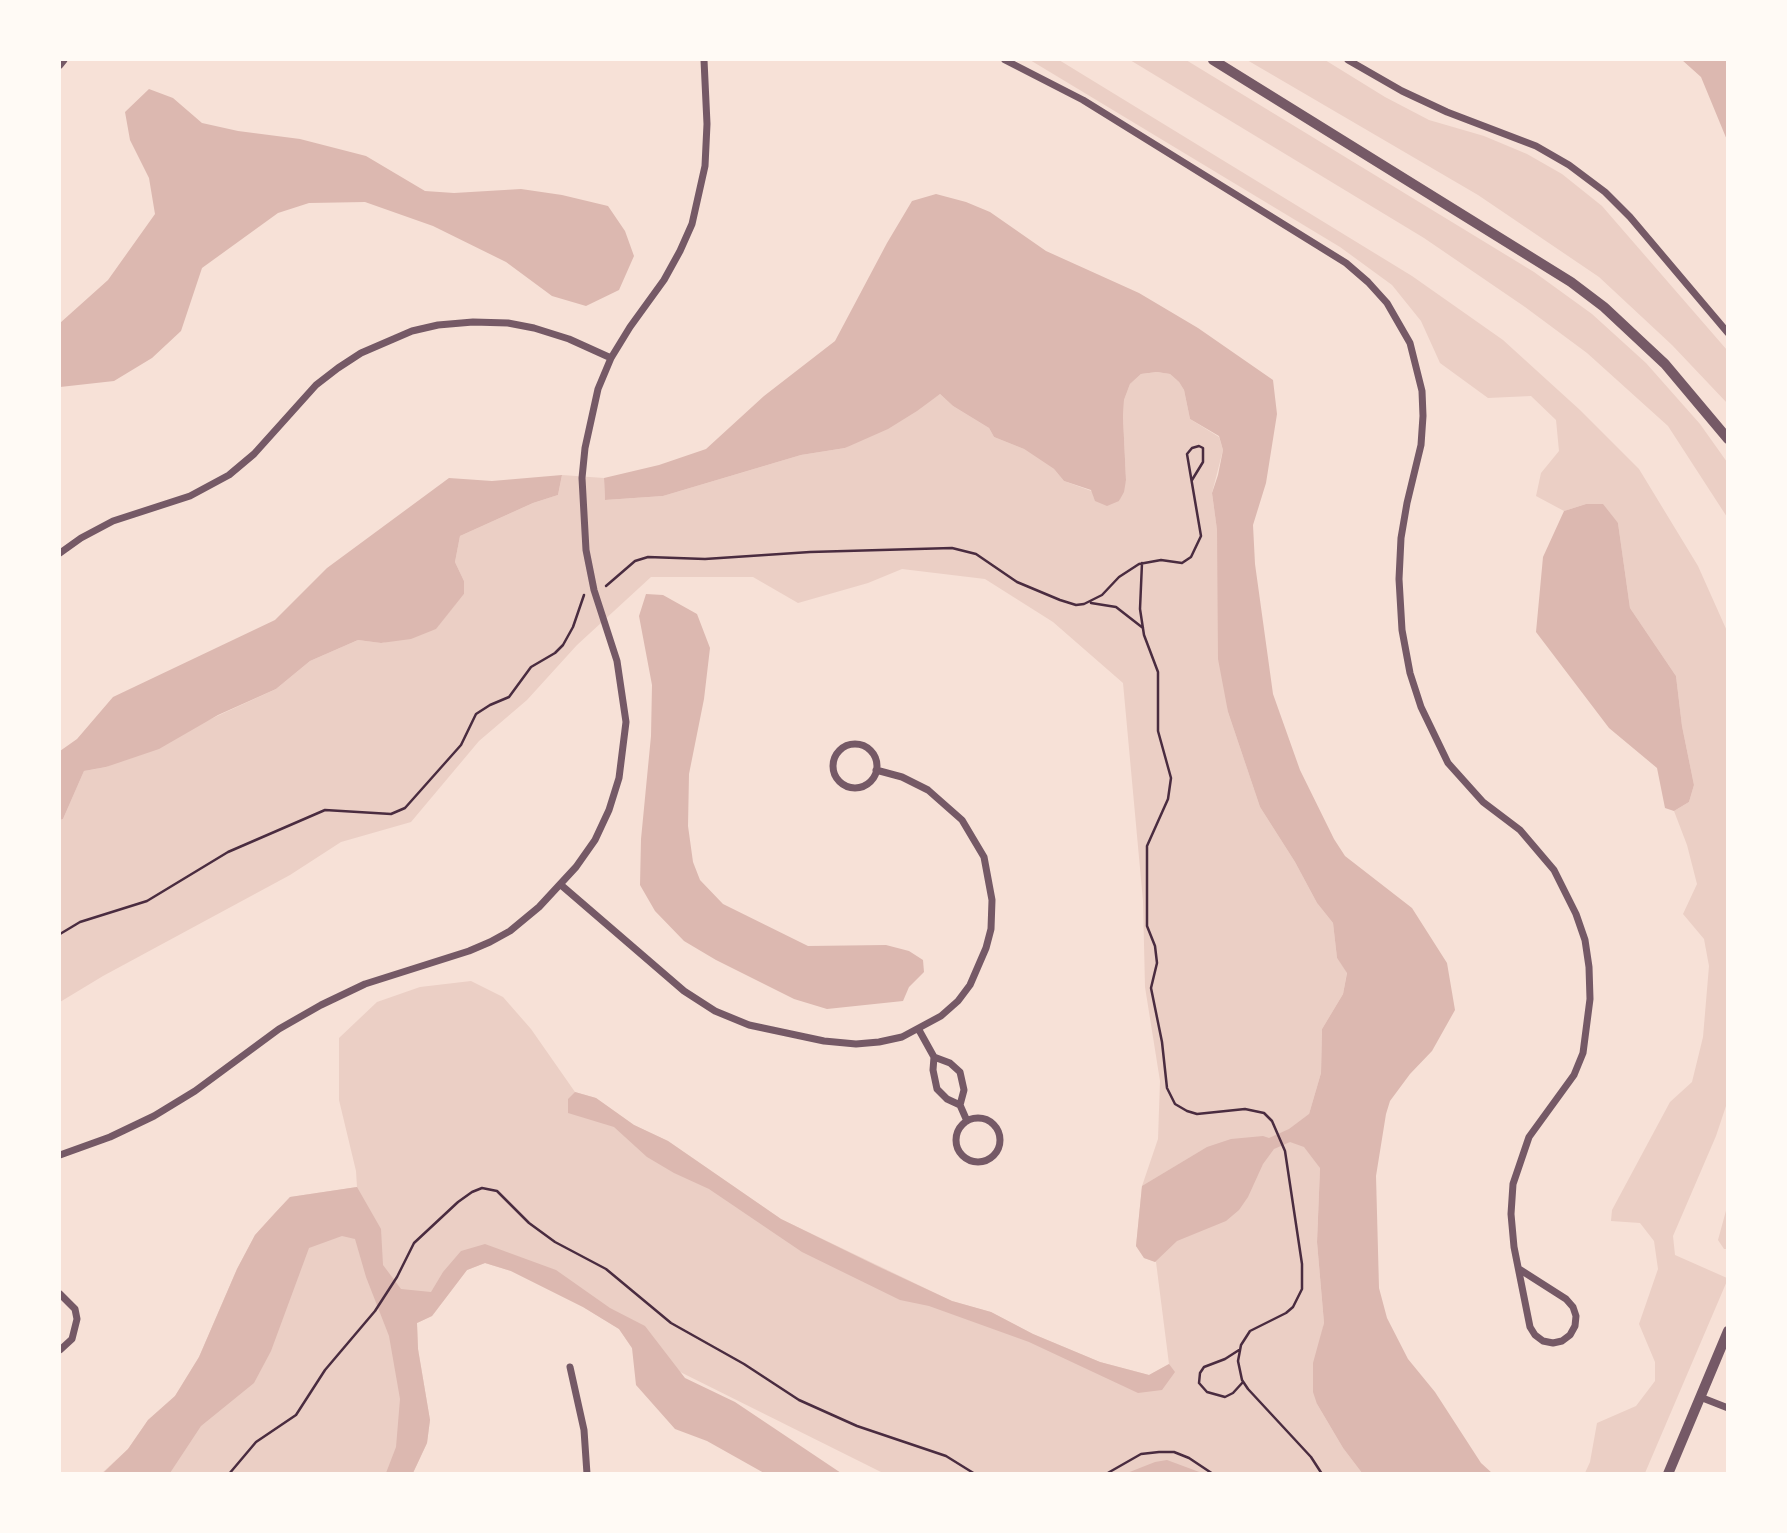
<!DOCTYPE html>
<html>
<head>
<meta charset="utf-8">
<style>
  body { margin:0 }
  #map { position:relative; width:1787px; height:1533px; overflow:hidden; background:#f7e1d7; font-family:Barlow,sans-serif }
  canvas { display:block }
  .frame { position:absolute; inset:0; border:61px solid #fffaf5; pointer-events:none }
</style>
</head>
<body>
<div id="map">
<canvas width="1787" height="1533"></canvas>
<div class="frame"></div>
</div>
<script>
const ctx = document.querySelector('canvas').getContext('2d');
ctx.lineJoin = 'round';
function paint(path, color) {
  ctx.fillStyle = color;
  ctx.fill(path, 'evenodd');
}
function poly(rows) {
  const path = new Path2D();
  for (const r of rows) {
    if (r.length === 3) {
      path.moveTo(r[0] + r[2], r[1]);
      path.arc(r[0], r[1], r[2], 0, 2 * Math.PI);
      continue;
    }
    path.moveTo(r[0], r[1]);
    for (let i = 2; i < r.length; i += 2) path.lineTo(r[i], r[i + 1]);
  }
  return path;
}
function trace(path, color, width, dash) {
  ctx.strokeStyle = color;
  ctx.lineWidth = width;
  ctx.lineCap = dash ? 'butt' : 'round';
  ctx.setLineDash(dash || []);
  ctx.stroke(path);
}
paint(poly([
  [1030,60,1059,60,1412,276,1503,340,1580,410,1639,469,1698,566,1727,631,1727,1103,1716,1136,1673,1236,1675,1255,1727,1278,1727,1281,1645,1473,1585,1473,1590,1462,1597,1423,1636,1406,1655,1381,1655,1362,1639,1324,1658,1269,1654,1241,1640,1223,1611,1221,1612,1210,1670,1102,1692,1082,1703,1037,1709,966,1704,939,1683,914,1697,884,1687,845,1674,811,1689,802,1694,785,1682,726,1676,676,1630,608,1618,523,1586,504,1564,511,1536,496,1541,473,1559,451,1556,420,1531,396,1488,398,1440,363,1421,321,1392,285,1340,247],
  [1130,60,1186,60,1534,272,1592,314,1646,363,1700,424,1727,462,1727,517,1668,426,1587,353,1525,307,1424,238],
  [1247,60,1325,60,1385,97,1429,120,1484,136,1527,154,1562,174,1602,206,1727,350,1727,403,1672,345,1599,277,1478,195],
  [1157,372,1170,374,1179,382,1184,390,1190,419,1219,437,1223,450,1212,493,1217,530,1228,712,1260,807,1295,862,1317,903,1333,923,1337,958,1347,972,1343,994,1322,1029,1321,1073,1309,1114,1320,1168,1317,1242,1324,1323,1320,1342,1317,1404,1343,1448,1362,1473,883,1473,632,1348,619,1329,583,1307,511,1271,485,1263,467,1270,432,1316,417,1323,418,1349,430,1420,427,1443,413,1473,102,1473,128,1449,148,1420,175,1396,199,1357,237,1269,255,1235,275,1213,290,1197,357,1187,356,1171,339,1100,339,1038,377,1002,420,987,471,981,503,997,531,1029,575,1092,596,1098,634,1125,668,1141,781,1219,952,1301,991,1312,1033,1334,1100,1362,1149,1375,1169,1364,1156,1262,1144,1258,1136,1246,1142,1186,1158,1139,1160,1081,1145,987,1143,901,1123,683,1053,622,985,579,902,569,868,583,798,603,753,577,651,577,577,645,527,700,479,741,411,822,341,842,290,875,103,976,60,1002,60,820,63,819,84,771,106,767,276,689,310,661,358,640,382,643,435,629,464,594,464,581,455,562,460,536,533,503,558,495,562,475,604,478,605,500,663,496,801,455,845,448,940,394,953,406,989,428,994,437,1024,449,1054,469,1064,481,1119,501,1126,480,1123,417,1124,400,1130,384,1141,374],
  [1727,1207,1727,1249,1724,1249,1718,1240]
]), '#ebcfc5');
paint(poly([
  [1682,60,1727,60,1727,140,1701,77],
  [149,89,173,98,202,123,238,131,300,139,366,156,425,191,454,193,521,189,562,195,608,206,625,231,634,256,619,290,586,306,552,296,506,262,433,226,365,202,309,203,278,213,202,268,181,331,152,358,114,381,60,387,60,323,108,280,155,214,149,178,130,140,125,112],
  [936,194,966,202,990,212,1046,251,1139,293,1198,328,1273,380,1277,414,1266,483,1253,525,1255,564,1273,694,1300,770,1334,839,1345,856,1412,908,1447,963,1455,1010,1432,1051,1410,1074,1390,1101,1386,1114,1376,1176,1379,1288,1387,1318,1408,1359,1435,1392,1481,1463,1492,1473,1362,1473,1343,1448,1317,1404,1313,1392,1313,1363,1324,1323,1317,1242,1320,1168,1304,1147,1290,1142,1274,1149,1263,1164,1248,1197,1239,1210,1226,1221,1177,1241,1155,1262,1144,1258,1136,1246,1142,1186,1207,1147,1231,1139,1263,1136,1269,1138,1289,1129,1309,1114,1321,1073,1322,1029,1343,994,1347,973,1337,958,1333,923,1317,903,1295,862,1260,807,1228,712,1218,659,1217,530,1212,493,1218,475,1223,450,1219,436,1190,419,1184,390,1179,382,1170,374,1157,372,1141,374,1130,384,1124,400,1123,417,1126,480,1124,492,1119,501,1107,506,1095,501,1091,490,1064,481,1054,469,1024,449,994,437,989,428,953,406,940,394,917,411,888,429,845,448,801,455,663,496,605,500,604,478,659,465,706,449,764,396,835,341,887,243,912,201],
  [562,475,558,495,533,503,460,536,455,562,464,581,464,594,436,629,411,639,381,643,358,640,310,661,276,689,218,715,159,749,106,767,84,771,63,819,60,820,60,751,77,739,113,697,275,620,327,568,449,478,492,481],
  [1586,504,1603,504,1618,523,1630,608,1676,676,1682,726,1694,785,1689,802,1674,811,1665,808,1657,768,1609,728,1536,632,1543,557,1564,511],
  [646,594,663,595,697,614,710,648,704,699,689,774,688,826,693,862,700,880,723,904,808,946,886,945,909,951,923,960,924,972,909,987,903,1001,827,1009,794,999,716,960,684,941,655,911,640,885,641,839,651,736,652,685,639,616],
  [575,1092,596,1098,634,1125,668,1141,781,1219,877,1266,952,1301,991,1312,1033,1334,1100,1362,1149,1375,1169,1364,1175,1372,1162,1390,1138,1393,1029,1342,929,1306,900,1300,802,1252,709,1189,674,1173,647,1157,614,1127,568,1113,568,1099],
  [357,1187,381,1229,383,1265,401,1289,431,1292,443,1272,461,1251,485,1244,556,1270,610,1308,645,1326,685,1378,735,1402,841,1473,764,1473,707,1441,675,1429,636,1385,632,1348,619,1329,583,1307,511,1271,485,1263,467,1270,432,1316,417,1323,418,1349,430,1420,427,1443,413,1473,386,1473,396,1447,400,1399,389,1336,366,1277,355,1239,342,1236,309,1248,271,1351,254,1383,201,1426,170,1473,102,1474,128,1449,148,1420,175,1396,199,1357,237,1269,255,1235,275,1213,290,1197],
  [1167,1460,1202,1473,1127,1473,1155,1462]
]), '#dcb8b0');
trace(poly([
  [1142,563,1140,609,1144,635,1158,672,1158,731,1171,778,1168,799,1147,846,1147,926,1155,946,1157,963,1151,988,1162,1042,1167,1088,1175,1104,1187,1111,1197,1114,1245,1109,1264,1113,1272,1121,1285,1151,1302,1264,1302,1289,1293,1307,1286,1313,1250,1331,1241,1345,1238,1361,1242,1380,1248,1389,1311,1457,1322,1474],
  [606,586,635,561,648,557,705,559,810,552,952,548,976,554,1017,582,1060,600,1076,605,1084,604,1102,595,1119,577,1139,564,1161,560,1182,563,1191,557,1201,536,1187,454,1192,448,1199,446,1203,448,1203,462,1192,480],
  [1091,603,1116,607,1143,628],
  [60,934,80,922,147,901,228,852,325,810,391,814,405,808,461,745,476,714,490,705,509,697,531,667,555,653,563,645,573,627,584,595],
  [1239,1350,1225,1359,1204,1367,1200,1373,1199,1383,1207,1392,1225,1397,1233,1393,1243,1382],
  [229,1474,256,1442,296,1415,325,1370,375,1311,397,1277,414,1243,458,1202,472,1192,482,1188,497,1191,529,1223,555,1242,606,1269,671,1323,744,1364,799,1400,857,1426,946,1456,975,1474],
  [1106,1474,1141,1454,1159,1452,1174,1452,1189,1458,1213,1474]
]), '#4a2c40', 2.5);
trace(poly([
  [1005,60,1083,100,1346,263,1368,282,1387,303,1410,343,1422,391,1423,416,1421,445,1407,503,1401,538,1399,579,1402,630,1410,673,1421,707,1448,763,1483,802,1520,830,1554,870,1576,914,1585,940,1589,967,1590,999,1583,1053,1574,1075,1529,1137,1513,1184,1511,1214,1514,1247,1530,1327,1535,1335,1543,1341,1553,1343,1562,1341,1570,1335,1575,1326,1576,1316,1573,1307,1566,1299,1519,1269],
  [1348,60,1402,91,1447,112,1536,146,1569,165,1605,192,1630,217,1728,333],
  [60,65,64,60],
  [60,553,81,538,113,521,190,496,229,475,254,454,316,385,338,368,361,353,412,331,438,325,473,322,508,323,534,328,569,339,611,358],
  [855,766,22],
  [561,885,684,991,715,1011,749,1025,824,1041,856,1044,879,1042,902,1037,941,1016,958,1001,970,985,986,948,991,929,992,900,984,857,962,820,928,790,902,777,876,770],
  [919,1030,934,1057],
  [934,1057,933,1070,937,1089,947,1099,960,1105,967,1121],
  [934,1057,950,1063,960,1072,964,1090,960,1105],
  [978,1140,22],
  [60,1155,110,1137,154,1116,195,1091,279,1029,321,1005,365,984,469,951,490,942,510,931,539,907,576,867,595,840,609,810,619,778,626,722,617,661,594,590,586,550,582,478,585,448,598,389,611,358,630,327,664,280,680,251,692,224,705,166,707,124,704,60],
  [60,1294,75,1309,77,1319,72,1339,60,1350],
  [570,1367,584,1430,587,1474],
  [1700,1397,1728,1408]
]), '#755966', 7);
trace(poly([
  [1213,60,1571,282,1604,307,1665,364,1728,439],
  [1668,1474,1728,1331]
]), '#755966', 10);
</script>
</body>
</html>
